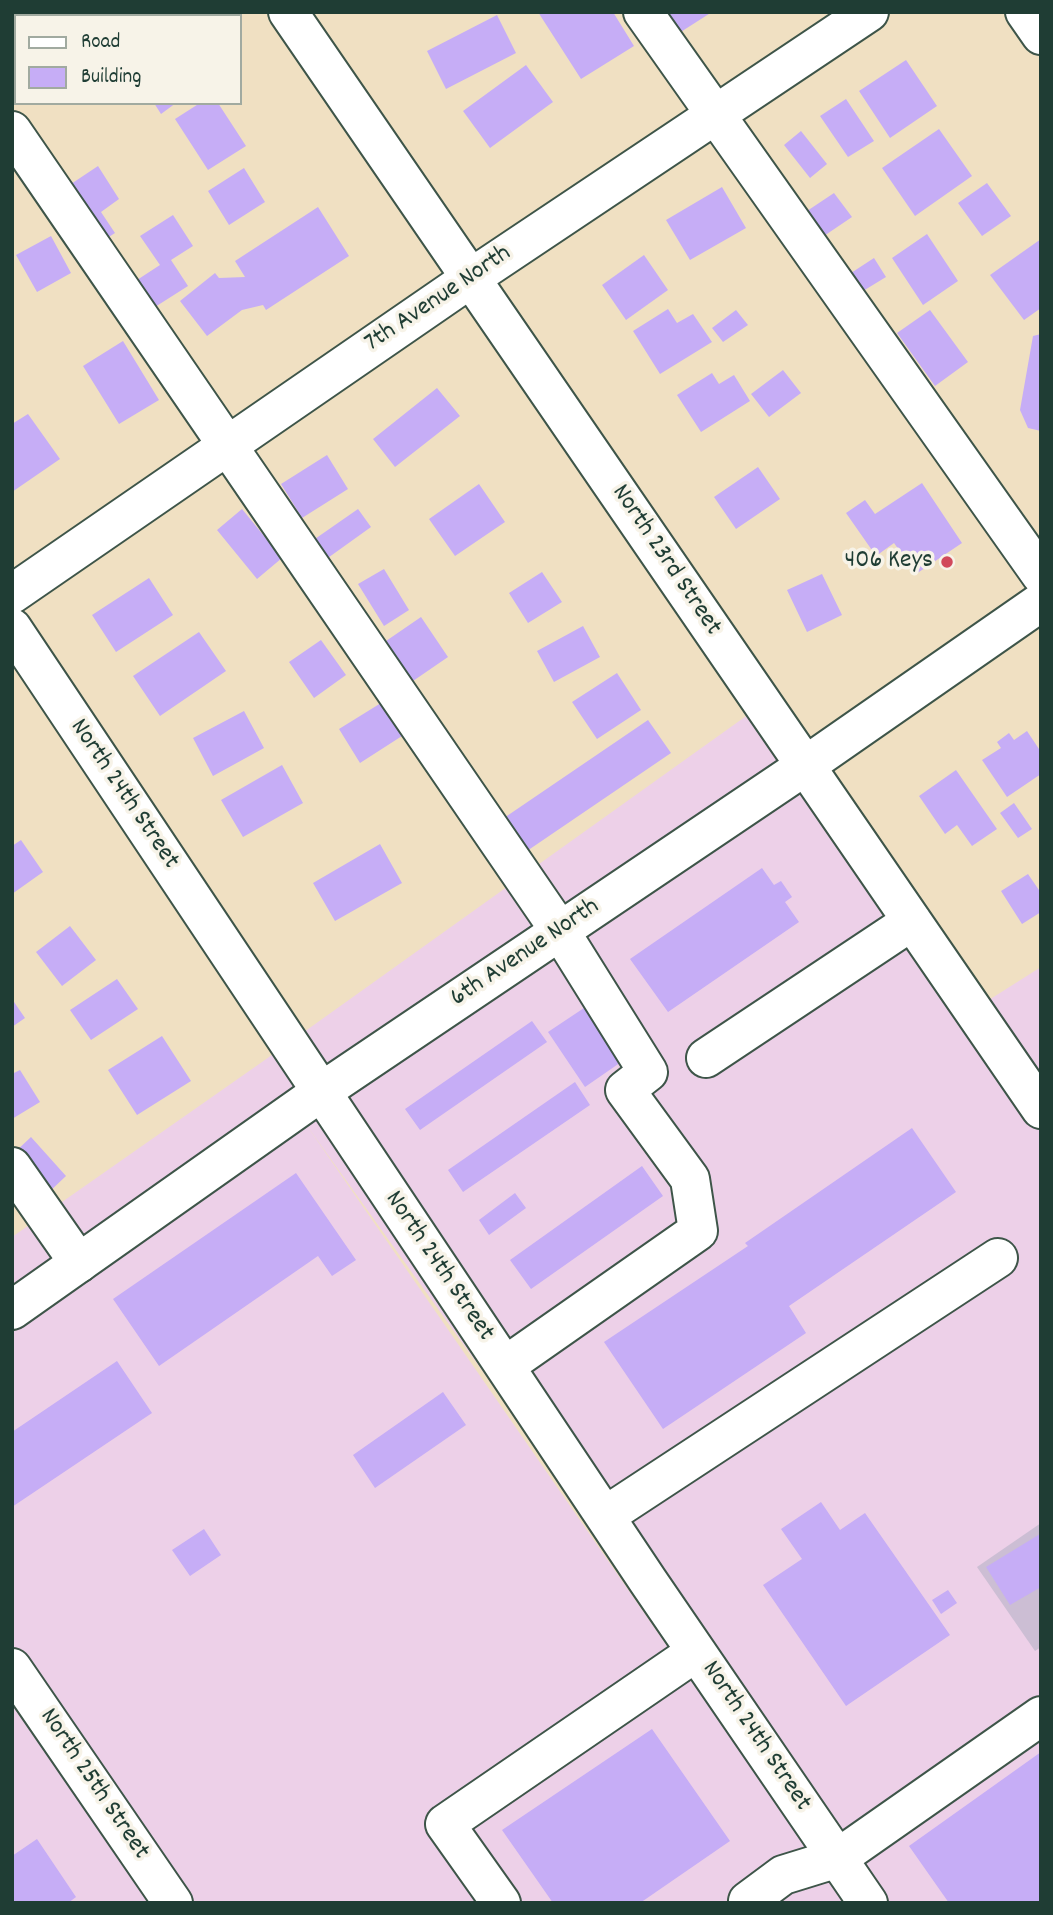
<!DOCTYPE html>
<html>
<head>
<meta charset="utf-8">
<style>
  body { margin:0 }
  #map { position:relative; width:1053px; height:1915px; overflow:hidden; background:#f0e0c2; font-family:Dekko,sans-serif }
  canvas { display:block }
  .frame { position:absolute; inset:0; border:14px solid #1f3d34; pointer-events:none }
  .legend { position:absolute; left:14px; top:14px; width:228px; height:91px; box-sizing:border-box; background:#f7f3e8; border:2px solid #a1aaa0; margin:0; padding:9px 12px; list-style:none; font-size:21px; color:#1f3d34 }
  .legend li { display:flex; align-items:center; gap:14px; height:35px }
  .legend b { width:35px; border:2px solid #a1aaa0 }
</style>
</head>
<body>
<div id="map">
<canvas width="1053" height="1915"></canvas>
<div class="frame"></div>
<ul class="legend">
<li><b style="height:9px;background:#fff"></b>Road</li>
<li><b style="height:19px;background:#c6adf6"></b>Building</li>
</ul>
</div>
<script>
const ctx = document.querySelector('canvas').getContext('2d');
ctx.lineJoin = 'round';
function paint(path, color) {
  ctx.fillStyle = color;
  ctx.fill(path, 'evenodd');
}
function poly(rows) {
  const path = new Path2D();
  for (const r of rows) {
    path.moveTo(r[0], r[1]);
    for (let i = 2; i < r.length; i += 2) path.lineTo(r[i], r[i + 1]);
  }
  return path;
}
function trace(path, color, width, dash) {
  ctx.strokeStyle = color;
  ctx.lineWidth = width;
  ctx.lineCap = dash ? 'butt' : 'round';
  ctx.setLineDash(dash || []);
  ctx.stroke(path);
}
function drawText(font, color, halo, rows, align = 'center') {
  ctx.font = font + ' Dekko,sans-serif';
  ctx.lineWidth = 7;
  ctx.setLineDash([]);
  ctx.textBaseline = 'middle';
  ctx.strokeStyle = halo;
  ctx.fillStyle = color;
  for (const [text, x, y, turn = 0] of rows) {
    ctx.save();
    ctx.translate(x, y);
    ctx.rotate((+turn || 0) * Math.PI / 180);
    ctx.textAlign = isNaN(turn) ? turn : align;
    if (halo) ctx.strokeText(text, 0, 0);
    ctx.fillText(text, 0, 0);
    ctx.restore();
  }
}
paint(poly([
  [763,704,973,1010,1041,967,1041,1903,863,1903,305,1123,845,1903,12,1903,12,1237,262,1062]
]), '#edd0e8');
paint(poly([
  [1041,1523,1041,1647,1035,1651,977,1567]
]), '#ccbed4');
paint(poly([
  [12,12,36,12,31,16,16,16,16,26,12,29],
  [85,12,154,12,156,16,87,16],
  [538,12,613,12,634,46,581,79],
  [661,12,712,12,676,35],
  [497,15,516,53,446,89,427,51],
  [906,60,937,106,890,138,859,91],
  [526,65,553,102,490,148,463,111],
  [846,99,874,141,848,157,820,116],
  [154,103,176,103,161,114],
  [200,103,218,103,246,146,208,170,175,119],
  [939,129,972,176,915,216,882,168],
  [801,131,827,164,810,178,784,145],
  [98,166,119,199,101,212,115,233,104,240,68,186],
  [244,168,265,202,229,225,208,191],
  [987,183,1011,216,982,236,958,203],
  [722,187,746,228,690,260,666,220],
  [834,193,852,217,821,238,804,213],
  [318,207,349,256,266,310,263,305,242,310,207,336,180,301,215,273,219,278,245,277,235,261],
  [173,215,193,246,171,260,188,286,155,307,137,280,160,265,140,236],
  [927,234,958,281,923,305,892,258],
  [51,236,71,273,37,292,16,255],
  [1041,239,1041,308,1024,320,990,275],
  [644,255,668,290,626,320,602,285],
  [874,258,886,277,863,291,851,273],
  [668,309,677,323,693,314,712,342,660,374,633,331],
  [736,310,748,325,723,342,712,328],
  [930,310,968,362,935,386,897,333],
  [1041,334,1041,431,1028,428,1020,410,1033,336],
  [123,341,159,400,119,424,83,366],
  [783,370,801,393,769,417,751,394],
  [712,373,719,384,734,375,750,401,701,432,677,395],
  [437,388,460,416,395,467,373,439],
  [28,414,60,459,12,492,12,424],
  [327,455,348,489,302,518,281,484],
  [758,467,780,499,736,529,714,497],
  [922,483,962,543,916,574,894,543,876,556,846,513,865,500,875,514],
  [479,484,505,522,455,556,429,519],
  [242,509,282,558,257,579,217,530],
  [358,509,371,527,325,560,312,541],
  [384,569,409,610,384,626,358,584],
  [542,572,562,602,528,623,509,593],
  [822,574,842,615,807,632,787,590],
  [149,578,173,615,116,652,92,615],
  [421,617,448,657,413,681,386,641],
  [583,626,600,657,554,682,537,651],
  [199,632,226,671,160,716,133,676],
  [321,640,346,675,314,698,289,662],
  [617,673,641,710,597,739,572,702],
  [381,703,402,736,360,763,339,729],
  [244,711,264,748,213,776,193,738],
  [648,720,671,753,524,853,501,820],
  [1027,731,1041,752,1041,774,1007,797,982,760,1001,748,997,742,1009,733,1014,740],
  [282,765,303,803,243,837,221,800],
  [956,770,997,829,972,846,957,825,945,834,919,796],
  [1014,803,1032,829,1018,838,1000,813],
  [21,840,43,872,12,894,12,846],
  [380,844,402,883,335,921,313,883],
  [762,868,774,885,781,881,792,897,785,902,799,922,668,1012,630,959],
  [1028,874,1041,893,1041,912,1022,924,1001,891],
  [70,926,96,960,62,986,36,952],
  [117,979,138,1009,91,1040,70,1010],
  [12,999,25,1018,12,1027],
  [587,1006,624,1060,585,1087,548,1032],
  [532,1021,547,1042,420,1130,405,1109],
  [162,1036,191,1081,137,1115,108,1070],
  [20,1070,40,1102,12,1119,12,1074],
  [575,1082,590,1105,463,1192,448,1170],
  [912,1128,956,1192,789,1306,806,1333,663,1429,604,1342,748,1246,745,1243],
  [31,1137,66,1176,48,1193,13,1154],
  [642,1166,663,1196,531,1289,510,1260],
  [296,1173,356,1260,332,1276,318,1256,159,1366,113,1299],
  [515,1193,526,1208,489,1235,479,1220],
  [117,1361,152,1413,12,1507,12,1432],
  [443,1392,466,1425,375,1488,353,1455],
  [821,1502,840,1530,865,1513,950,1635,846,1706,763,1585,802,1559,781,1529],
  [204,1529,221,1555,190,1576,172,1550],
  [1040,1534,1041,1587,1010,1605,986,1567],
  [948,1590,957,1603,941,1614,932,1600],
  [652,1729,730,1841,640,1903,553,1903,502,1830],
  [1041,1752,1041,1903,949,1903,909,1846],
  [37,1839,76,1897,68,1903,12,1903,12,1856]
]), '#c6adf6');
const minor = poly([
  [288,12,1041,1109],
  [643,12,1041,575],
  [1025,12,1041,35],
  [12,131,560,931,648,1072,625,1090,690,1179,698,1231,505,1366],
  [12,594,471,278,869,12],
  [12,628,648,1581,868,1903],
  [706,1058,912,921],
  [12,1167,79,1263],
  [605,1516,998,1258],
  [12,1668,173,1903],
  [501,1903,445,1824,696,1652],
  [749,1903,748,1901,783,1875,838,1858,1041,1716]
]);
const major = poly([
  [12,1310,321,1092,805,766,1041,602]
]);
trace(minor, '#3e5549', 42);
trace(major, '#3e5549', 42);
trace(minor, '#fff', 38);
trace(major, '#fff', 38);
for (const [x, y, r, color] of [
  [947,562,7,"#d1495b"]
]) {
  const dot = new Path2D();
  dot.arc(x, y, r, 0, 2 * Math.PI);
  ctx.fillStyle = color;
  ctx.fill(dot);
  trace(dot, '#f7f3e8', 2.5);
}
drawText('26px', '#1f3d34', '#f7f3e8', [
  ["7th Avenue North",439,300,-34],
  ["North 23rd Street",665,561,56],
  ["North 24th Street",123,795,56],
  ["6th Avenue North",526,954,-34],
  ["North 24th Street",438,1267,56],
  ["North 24th Street",755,1737,56],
  ["North 25th Street",93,1785,56]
]);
drawText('26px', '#1f3d34', '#f7f3e8', [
  ["406 Keys",933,562]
], 'right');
</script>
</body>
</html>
